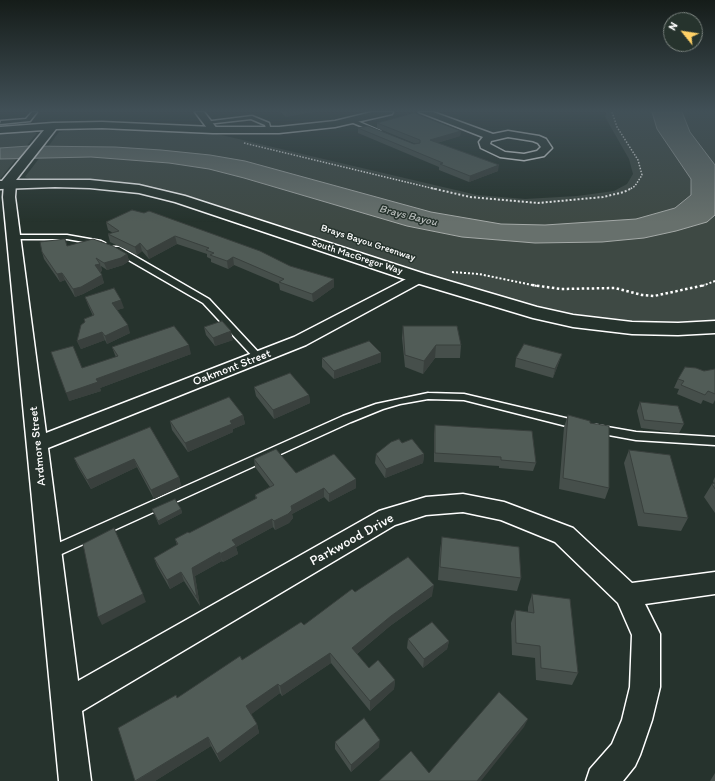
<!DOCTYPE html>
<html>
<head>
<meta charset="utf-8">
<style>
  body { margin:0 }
  #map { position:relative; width:715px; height:781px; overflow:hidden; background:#26332d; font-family:Itim,sans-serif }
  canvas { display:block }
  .north { position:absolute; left:663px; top:12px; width:40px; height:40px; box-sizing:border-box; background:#26332d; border:1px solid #7d8581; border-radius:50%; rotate:300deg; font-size:11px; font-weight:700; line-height:16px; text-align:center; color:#fff }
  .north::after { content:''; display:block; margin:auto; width:14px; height:18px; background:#ffd166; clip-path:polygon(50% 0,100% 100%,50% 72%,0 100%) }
</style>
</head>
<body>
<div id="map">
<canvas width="715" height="781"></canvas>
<div class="north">N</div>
</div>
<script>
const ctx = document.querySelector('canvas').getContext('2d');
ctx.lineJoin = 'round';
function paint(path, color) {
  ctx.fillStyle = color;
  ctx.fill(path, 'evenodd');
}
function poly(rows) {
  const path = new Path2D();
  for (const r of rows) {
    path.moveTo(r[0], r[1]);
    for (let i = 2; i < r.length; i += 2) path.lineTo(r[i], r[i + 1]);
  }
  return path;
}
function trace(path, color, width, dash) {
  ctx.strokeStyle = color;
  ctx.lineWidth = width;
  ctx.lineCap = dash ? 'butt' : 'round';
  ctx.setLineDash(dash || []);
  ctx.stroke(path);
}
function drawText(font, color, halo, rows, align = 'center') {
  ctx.font = font + ' Itim,sans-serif';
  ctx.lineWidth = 3;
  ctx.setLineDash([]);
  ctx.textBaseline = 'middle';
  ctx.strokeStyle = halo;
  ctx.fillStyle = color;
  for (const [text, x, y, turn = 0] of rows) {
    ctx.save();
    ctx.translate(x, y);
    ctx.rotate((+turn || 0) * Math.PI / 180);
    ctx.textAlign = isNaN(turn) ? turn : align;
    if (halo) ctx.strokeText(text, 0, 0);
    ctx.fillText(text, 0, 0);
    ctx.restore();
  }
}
paint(poly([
  [606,112,715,112,715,320,667,324,606,320,554,312,515,302,196,198,160,189,125,184,32,180,25,177,59,132,67,130,125,129,213,133,477,195,525,199,577,196,614,191,627,184,633,174,629,159,605,117],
  [28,131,37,133,0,179,0,134]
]), '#3e4944');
const water = poly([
  [652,112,682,112,690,132,715,165,715,215,707,222,676,231,644,238,602,242,535,243,462,237,407,226,244,178,209,169,169,163,91,157,0,159,0,148,29,146,115,147,161,150,210,155,245,161,431,212,501,224,545,225,636,219,675,208,691,195,691,179,657,129,652,112]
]);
paint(water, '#67706c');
trace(water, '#a4a9a7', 1);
const lane = poly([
  [32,112,37,112,30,121,0,124,1,121,26,119,32,112],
  [252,116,269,123,271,131,267,131,265,125,251,119,207,124,204,122,252,116],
  [351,120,355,120,380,131,375,132,351,122,351,120],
  [11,235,67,235,101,241,105,243,101,245,67,239,14,239,10,237,11,235],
  [113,247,119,247,209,299,261,355,263,357,261,359,255,359,203,303,113,251,113,247],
  [428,393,464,394,578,421,582,422,583,425,582,428,578,429,464,400,428,399,400,404,383,409,351,422,55,557,50,559,45,557,43,553,45,549,343,416,376,404,428,393],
  [596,425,636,432,715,437,715,445,636,440,592,432,591,429,592,426,596,425]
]);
const street = poly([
  [195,112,204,112,218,130,216,132,210,132,195,112],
  [419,112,433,112,493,134,508,131,539,136,546,139,552,148,544,156,524,160,500,157,481,148,479,142,483,137,419,112],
  [508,137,533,141,538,143,541,147,537,151,524,154,505,152,490,144,491,141,508,137],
  [10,180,14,182,16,184,15,197,46,433,294,337,414,275,419,273,424,275,427,278,424,281,306,345,48,448,78,681,379,511,426,497,463,494,504,502,573,528,632,583,715,572,715,594,645,604,660,634,660,687,652,720,640,755,635,766,623,781,586,781,590,769,612,744,622,720,630,687,632,635,618,603,555,542,501,520,463,512,426,515,395,525,82,711,91,781,59,781,3,197,4,184,6,182,10,180]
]);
const secondary = poly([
  [372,112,393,112,392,114,335,127,279,133,213,133,102,128,56,129,16,180,90,180,139,185,185,196,425,274,537,307,573,315,632,322,678,323,715,321,715,333,678,335,632,334,573,327,533,318,413,282,175,202,139,193,90,188,55,187,0,189,0,181,2,181,44,130,0,133,0,127,53,123,102,122,213,127,279,127,335,121,372,112]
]);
trace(lane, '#fff', 3);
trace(street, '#fff', 3);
trace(secondary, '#fff', 3);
trace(poly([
  [612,112,617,127,638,160,642,175,635,186,630,189],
  [244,143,435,189]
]), '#fff', 1.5, [1.5, 1.5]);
trace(poly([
  [431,188,470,197,538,203,603,197,624,192,632,188],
  [452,272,479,274,537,286],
  [702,286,715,281]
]), '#fff', 2, [2, 2]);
trace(poly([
  [532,285,561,289,615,288,642,295,654,296,705,285]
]), '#fff', 2.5, [2.5, 2.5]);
paint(lane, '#26332d');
paint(street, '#26332d');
paint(secondary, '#26332d');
paint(poly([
  [280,112,313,112,286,117],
  [377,123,461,131,460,136,437,143,498,171,469,182,439,170,439,167,358,133,358,128,414,144,416,144,377,128],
  [132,210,290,266,334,279,334,287,313,302,280,290,279,284,234,265,228,269,211,262,211,259,207,257,207,254,177,244,149,259,142,251,137,255,110,242,108,234,113,233,108,230,106,222],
  [67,246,127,254,129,261,123,265,107,270,101,266,102,271,100,272,104,283,83,294,75,297,65,280,60,282,44,259,42,252],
  [85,297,124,308,117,310,130,333,107,344,105,340,81,349,77,341,93,316,88,305],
  [403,326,461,345,460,358,435,358,423,374,405,367,402,338],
  [204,327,233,340,215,346,206,335],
  [112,347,191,354,100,388,101,391,69,401,82,368,116,357,115,355],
  [381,353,381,362,334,379,322,367,322,358],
  [562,354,553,378,515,367,516,358],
  [715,369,715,400,713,404,703,400,701,404,677,394,679,389,674,388,678,379,704,371],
  [254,387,309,395,310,403,274,419,256,396],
  [640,402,684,424,679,433,641,428,637,411],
  [243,415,245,424,233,429,233,432,188,452,172,430,170,421],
  [568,415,590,423,609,488,605,499,559,489,564,427],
  [435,425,536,463,533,471,499,468,499,466,434,462,434,434],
  [150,427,179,477,181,486,154,499,137,467,91,489,78,467,74,458],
  [402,443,424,454,423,463,385,478,375,463,376,454],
  [629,450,688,518,681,531,638,526,624,463],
  [254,459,296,473,356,488,329,502,324,497,292,514,293,518,289,523,275,530,273,527,236,547,238,554,223,562,222,561,195,576,200,606,184,581,170,589,157,566,154,558,177,545,175,539,189,533,256,499,255,495,270,487,255,467],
  [715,477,715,513,704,497,712,484,714,484,713,481],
  [152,509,181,509,182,513,159,525],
  [442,537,521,578,517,591,438,580,440,550],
  [355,592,432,596,390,626,357,654,369,668,395,680,394,689,370,711,331,663,282,696,280,693,251,714,257,724,259,733,220,762,211,746,155,781,135,781,177,698,242,660,304,625],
  [532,594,578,673,572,685,536,680,535,658,512,655,511,623,515,610,528,612,528,607],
  [408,639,449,641,447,649,423,668,407,648],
  [335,742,379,747,351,772,335,749],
  [715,773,715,781,710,781]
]), '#464f4b');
paint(poly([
  [286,112,313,112,286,117],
  [461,131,460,136,429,145,430,140],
  [499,165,498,171,469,182,470,176],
  [175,236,177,244,149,259,147,251],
  [140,243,142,251,137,255,135,247],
  [127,254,129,261,123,265,107,270,104,263],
  [233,257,234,265,228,269,227,261],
  [100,264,102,271,98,272,95,265],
  [62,273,65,280,60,282,57,274],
  [102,275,104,283,83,294,75,297,73,289],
  [334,279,334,287,313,302,312,294],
  [121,300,124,308,114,311,112,303],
  [128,325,130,333,107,344,105,336],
  [231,331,233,340,215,346,213,338],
  [102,332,105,340,81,349,77,341],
  [189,345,191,354,100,388,101,391,69,401,66,393,96,379],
  [436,345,435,358,423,374,424,361],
  [381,353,381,362,334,379,334,371],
  [562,354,553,378,555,369],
  [309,395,310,403,274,419,273,410],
  [243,415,245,424,233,429,233,432,188,452,185,443,230,421],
  [424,454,423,463,385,478,386,469],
  [134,459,137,467,91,489,87,480],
  [179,477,181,486,154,499,151,490],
  [356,479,356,488,329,502,329,494],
  [324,488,324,497,292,514,293,518,289,523,275,530,274,521,291,506],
  [181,509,182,513,159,525,158,521],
  [272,519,273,527,236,547,238,554,223,562,220,554,232,540],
  [220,552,222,561,195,576,200,606,197,598,192,568],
  [181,572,184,581,170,589,167,580],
  [434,585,432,596,390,626,352,658,352,648,391,616],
  [143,594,146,602,102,625,98,617],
  [449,641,447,649,423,668,424,659],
  [330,653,331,663,282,696,280,686],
  [395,680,394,689,370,711,370,701],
  [278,684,280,693,249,716,246,706],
  [528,719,524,727,481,781,477,781],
  [257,724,259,733,220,762,217,754],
  [208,737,211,746,155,781,136,781],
  [380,740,379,747,351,772,351,765]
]), '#39403d');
const building = poly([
  [414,113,461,131,430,140,499,165,470,176,440,164,443,163,358,128,368,126,414,144,420,143,420,140,377,123,414,113],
  [132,210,144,213,149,211,260,251,290,266,334,279,312,294,279,282,284,279,233,257,227,261,210,255,214,253,206,250,209,248,175,236,147,251,140,243,135,247,108,234,119,231,106,222,132,210],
  [65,239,67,246,93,239,113,246,127,254,121,258,104,263,96,258,100,264,95,265,102,275,81,287,73,289,62,273,57,274,42,252,40,242,65,239],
  [114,288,121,300,112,303,128,325,105,336,102,332,77,341,81,325,85,322,84,319,94,315,85,297,114,288],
  [222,321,231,331,213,338,204,327,222,321],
  [174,326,189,345,96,379,98,382,66,393,51,352,73,346,82,368,118,356,112,347,174,326],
  [403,326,457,326,461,345,436,345,424,361,405,355,403,326],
  [369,341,381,353,334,371,322,358,369,341],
  [524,344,562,354,555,369,516,358,524,344],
  [685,367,696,368,704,371,715,369,715,394,708,391,705,395,681,385,684,381,678,379,685,367],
  [290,373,309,395,273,410,254,387,290,373],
  [229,397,243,415,230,421,232,424,185,443,170,421,229,397],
  [640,402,678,406,684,424,644,420,640,402],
  [568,415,590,421,590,423,609,426,609,488,563,478,568,415],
  [435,425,532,431,536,463,501,460,501,457,435,453,435,425],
  [150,427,179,477,151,490,134,459,87,480,74,458,150,427],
  [399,439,402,443,412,439,424,454,386,469,376,454,391,442,399,439],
  [276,449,296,473,334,454,356,479,329,494,324,488,291,506,292,510,288,514,274,521,272,519,232,540,236,545,220,554,220,552,192,568,197,598,181,572,167,580,154,558,178,544,175,539,188,532,189,533,257,498,255,495,274,485,254,459,276,449],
  [629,450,670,455,688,518,644,513,629,450],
  [715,483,715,489,712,484,715,483],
  [175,499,181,509,158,521,152,509,175,499],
  [114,528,143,594,98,617,83,544,114,528],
  [442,537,519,547,521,578,440,567,442,537],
  [408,557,434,585,391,616,352,648,369,668,378,660,395,680,370,701,330,653,280,686,278,684,246,706,257,724,217,754,208,737,135,781,118,728,176,695,177,698,240,656,242,660,301,622,304,625,352,589,355,592,408,557],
  [532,594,570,599,578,673,541,668,540,646,516,643,515,610,534,613,532,594],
  [432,622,449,641,424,659,408,639,432,622],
  [499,692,528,719,477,781,379,781,411,751,429,773,499,692],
  [364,718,380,740,351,765,335,742,364,718]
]);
paint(building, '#515c57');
trace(building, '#39403d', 1);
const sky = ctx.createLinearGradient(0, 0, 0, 222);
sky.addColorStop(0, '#151c19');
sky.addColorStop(0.5, '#415057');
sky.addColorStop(1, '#41505700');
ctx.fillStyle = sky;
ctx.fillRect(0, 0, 715, 222);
drawText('10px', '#fff', '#26332d', [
  ["Brays Bayou Greenway",368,243,18],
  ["South MacGregor Way",357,257,18]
]);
drawText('italic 11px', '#b3b8b6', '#26332d', [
  ["Brays Bayou",408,216,14]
]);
drawText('12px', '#fff', '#26332d', [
  ["Oakmont Street",232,368,-21],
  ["Ardmore Street",38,446,-96]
]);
drawText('14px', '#fff', '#26332d', [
  ["Parkwood Drive",352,540,-29]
]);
</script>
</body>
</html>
